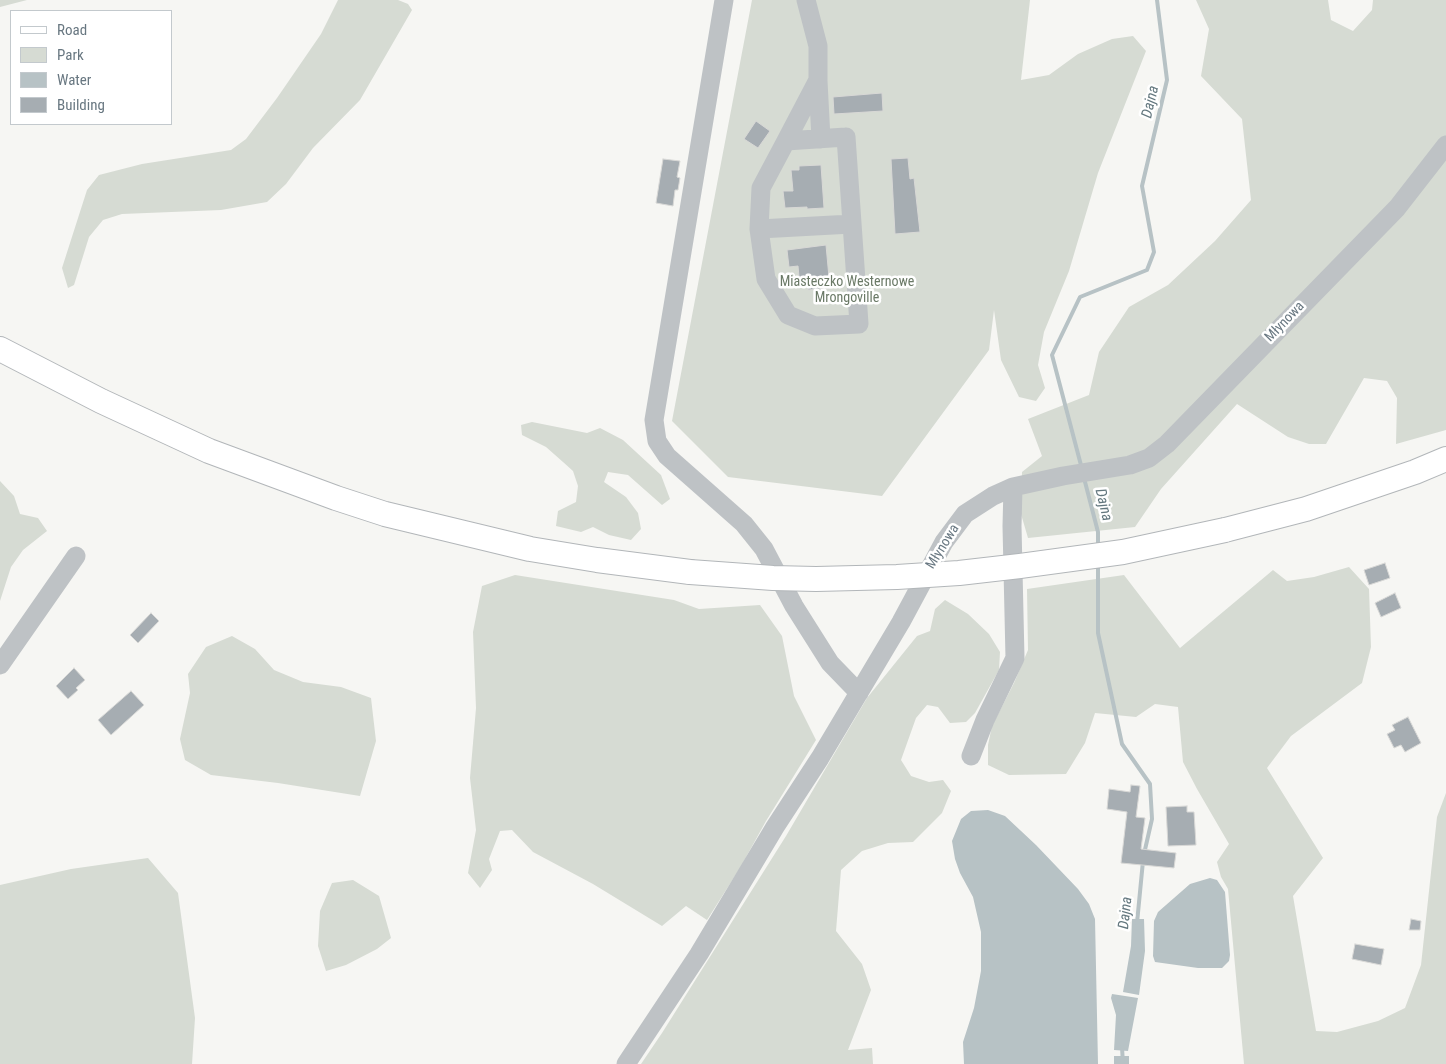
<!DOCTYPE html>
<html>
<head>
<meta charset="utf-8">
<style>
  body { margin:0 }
  #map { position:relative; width:1446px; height:1064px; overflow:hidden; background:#f6f6f3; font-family:"Roboto Condensed",sans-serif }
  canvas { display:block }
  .legend { position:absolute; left:10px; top:10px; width:162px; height:115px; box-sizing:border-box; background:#fff; border:1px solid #c3c9cd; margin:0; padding:6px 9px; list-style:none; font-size:15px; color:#687781 }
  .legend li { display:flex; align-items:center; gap:10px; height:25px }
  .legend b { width:25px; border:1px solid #c3c9cd }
</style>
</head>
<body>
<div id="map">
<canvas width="1446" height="1064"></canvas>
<ul class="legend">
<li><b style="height:6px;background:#fff"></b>Road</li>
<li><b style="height:14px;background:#d6dbd3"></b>Park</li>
<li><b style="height:14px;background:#b7c2c5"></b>Water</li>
<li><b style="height:14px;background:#a6adb2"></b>Building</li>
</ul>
</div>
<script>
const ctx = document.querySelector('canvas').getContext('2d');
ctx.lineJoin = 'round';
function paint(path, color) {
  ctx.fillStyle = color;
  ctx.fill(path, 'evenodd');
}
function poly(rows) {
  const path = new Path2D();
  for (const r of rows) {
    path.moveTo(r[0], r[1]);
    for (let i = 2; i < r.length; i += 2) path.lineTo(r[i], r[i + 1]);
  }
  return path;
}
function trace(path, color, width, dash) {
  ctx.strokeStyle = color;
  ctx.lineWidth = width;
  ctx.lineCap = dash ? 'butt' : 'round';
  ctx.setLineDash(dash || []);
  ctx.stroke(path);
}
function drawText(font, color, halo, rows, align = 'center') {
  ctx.font = font + ' "Roboto Condensed",sans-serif';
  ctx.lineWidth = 5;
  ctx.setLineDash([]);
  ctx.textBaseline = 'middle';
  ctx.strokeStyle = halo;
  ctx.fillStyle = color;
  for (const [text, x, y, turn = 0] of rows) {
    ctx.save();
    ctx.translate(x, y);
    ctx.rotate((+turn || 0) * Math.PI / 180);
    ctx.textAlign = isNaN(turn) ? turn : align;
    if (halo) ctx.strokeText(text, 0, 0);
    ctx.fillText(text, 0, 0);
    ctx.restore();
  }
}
paint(poly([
  [0,0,27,0,0,7],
  [338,0,398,0,408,4,412,10,360,100,313,148,286,184,267,202,221,210,122,214,103,220,89,237,74,285,68,288,62,268,87,190,99,175,142,164,231,150,246,139,277,98,321,34],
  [752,0,1030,0,1021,80,1049,75,1078,54,1112,39,1133,36,1146,51,1098,173,1069,271,1044,332,1038,365,1045,388,1036,401,1019,397,1001,360,994,310,989,350,882,496,728,477,672,421],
  [1196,0,1328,0,1331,20,1353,31,1372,10,1373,0,1446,0,1446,430,1396,444,1397,398,1387,381,1364,378,1326,444,1309,444,1288,437,1237,404,1161,489,1135,527,1028,538,1021,514,1022,472,1042,456,1028,419,1089,395,1099,352,1129,307,1168,285,1215,241,1251,200,1242,119,1201,76,1209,29],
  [532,422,587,433,600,428,623,440,661,475,670,499,662,505,628,475,608,472,604,482,626,497,638,513,641,529,631,540,609,535,593,527,581,532,556,526,558,511,576,502,578,486,573,471,563,462,546,447,522,435,521,425],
  [0,481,14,496,20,514,38,518,47,531,23,550,11,567,0,601],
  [1349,567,1369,589,1371,647,1362,683,1291,736,1267,768,1323,858,1293,896,1316,1031,1337,1032,1378,1021,1405,1008,1421,965,1437,817,1446,793,1446,1064,1244,1064,1228,889,1221,877,1217,862,1229,844,1197,789,1183,762,1178,707,1155,704,1136,717,1095,713,1085,743,1066,774,1009,775,988,765,988,745,992,726,1014,683,1028,650,1027,589,1124,575,1180,648,1273,570,1287,581,1314,577],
  [515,575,674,600,699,609,760,605,782,636,794,696,816,740,766,821,740,868,707,920,686,906,662,926,593,884,533,852,512,830,500,831,489,859,492,870,480,888,468,873,476,830,470,778,476,708,473,632,482,586],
  [945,600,968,614,989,634,1000,652,999,670,975,713,966,722,950,723,938,707,927,705,916,718,901,760,911,776,929,782,943,780,951,791,942,813,913,842,888,843,862,851,841,870,836,931,862,964,871,990,848,1050,872,1048,873,1064,641,1064,662,1033,786,836,867,698,917,636,930,631,935,609],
  [232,636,255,649,274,670,303,682,341,687,371,698,376,741,360,796,278,783,211,775,185,760,180,739,190,693,188,674,206,647],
  [148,858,178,893,195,1018,192,1064,0,1064,0,885,71,869],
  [353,880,379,896,391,938,377,949,346,965,326,971,318,946,320,911,332,883]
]), '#d6dbd3');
paint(poly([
  [988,810,1005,816,1036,845,1078,889,1089,904,1095,919,1098,1064,964,1064,963,1042,974,1008,981,971,981,932,973,897,960,873,955,859,952,841,961,819,971,811],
  [1210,878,1217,880,1225,892,1230,955,1229,961,1222,968,1198,968,1155,962,1153,956,1154,921,1158,912,1190,884],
  [1132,919,1144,919,1145,951,1139,995,1123,992,1131,946],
  [1112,994,1138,998,1128,1051,1114,1050,1116,1015,1111,998],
  [1114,1056,1129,1056,1129,1064,1114,1064]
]), '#b7c2c5');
trace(poly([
  [1082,469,1052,355,1080,297,1147,270,1154,252,1142,186,1167,80,1157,0],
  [1084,478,1098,532,1098,547],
  [1098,564,1098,633,1122,744,1150,784,1152,819,1144,854],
  [1137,923,1143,861],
  [1122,1047,1123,1064]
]), '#b7c2c5', 4);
const building = poly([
  [882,93,883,111,834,114,833,97,882,93],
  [756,121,770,131,758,148,744,139,756,121],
  [908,158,910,179,914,178,920,232,895,234,891,159,908,158],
  [663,159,680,161,677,177,680,178,678,190,675,190,673,206,656,203,663,159],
  [821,165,824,208,807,209,807,207,785,208,783,191,793,191,791,170,799,170,799,166,821,165],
  [826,245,830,288,808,290,808,286,800,287,798,266,789,267,787,250,826,245],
  [1385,563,1390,578,1369,585,1364,570,1385,563],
  [1395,593,1401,608,1381,617,1375,603,1395,593],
  [151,613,159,621,138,643,130,635,151,613],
  [74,668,85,680,76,688,78,690,68,699,56,686,74,668],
  [131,691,144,705,111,735,98,720,131,691],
  [1408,717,1421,743,1405,752,1401,745,1394,748,1387,734,1395,730,1392,725,1408,717],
  [1131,785,1140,786,1136,817,1145,818,1141,849,1176,853,1174,868,1121,863,1127,812,1107,809,1109,789,1130,792,1131,785],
  [1187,806,1187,812,1194,812,1196,845,1168,846,1166,807,1187,806],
  [1411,919,1421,921,1420,930,1409,930,1411,919],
  [1355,944,1384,949,1381,965,1352,959,1355,944]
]);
paint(building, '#a6adb2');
trace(building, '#d8d8d6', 1);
const major = poly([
  [0,349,101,401,209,451,336,498,385,514,530,549,597,560,690,572],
  [1225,530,1306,509,1415,472,1446,459]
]);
trace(major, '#b2b6b9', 26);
trace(poly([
  [724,0,654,420,657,441,667,456,744,524,764,549,794,606,830,663,859,693],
  [818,81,821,139],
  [846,137,859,324,815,326,788,315,766,279,759,229,761,188,786,141,846,137],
  [786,141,818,80,818,46,806,0],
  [759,229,852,224],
  [0,665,76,556],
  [971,756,985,720,1015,658,1012,526,1013,487],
  [626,1064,699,954,775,827,820,758,901,622,944,542,965,514,993,496,1013,487,1063,476,1130,465,1149,458,1167,444,1397,208,1446,145]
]), '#bec2c5', 19);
trace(major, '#fff', 24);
const majorBridge = poly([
  [690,572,773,578,816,579,897,577,959,573,1020,566,1123,552,1225,530]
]);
trace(majorBridge, '#b2b6b9', 26, []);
trace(majorBridge, '#fff', 24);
drawText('14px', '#6a7966', '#fff', [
  ["Miasteczko Westernowe",847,282],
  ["Mrongoville",847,298]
]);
drawText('14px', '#687781', '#fff', [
  ["Młynowa",1285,322,-46],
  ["Młynowa",943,547,-58]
]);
drawText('italic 15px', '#63777e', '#fff', [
  ["Dajna",1151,102,-77],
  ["Dajna",1103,505,76],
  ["Dajna",1126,913,-84]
]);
</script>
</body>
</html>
